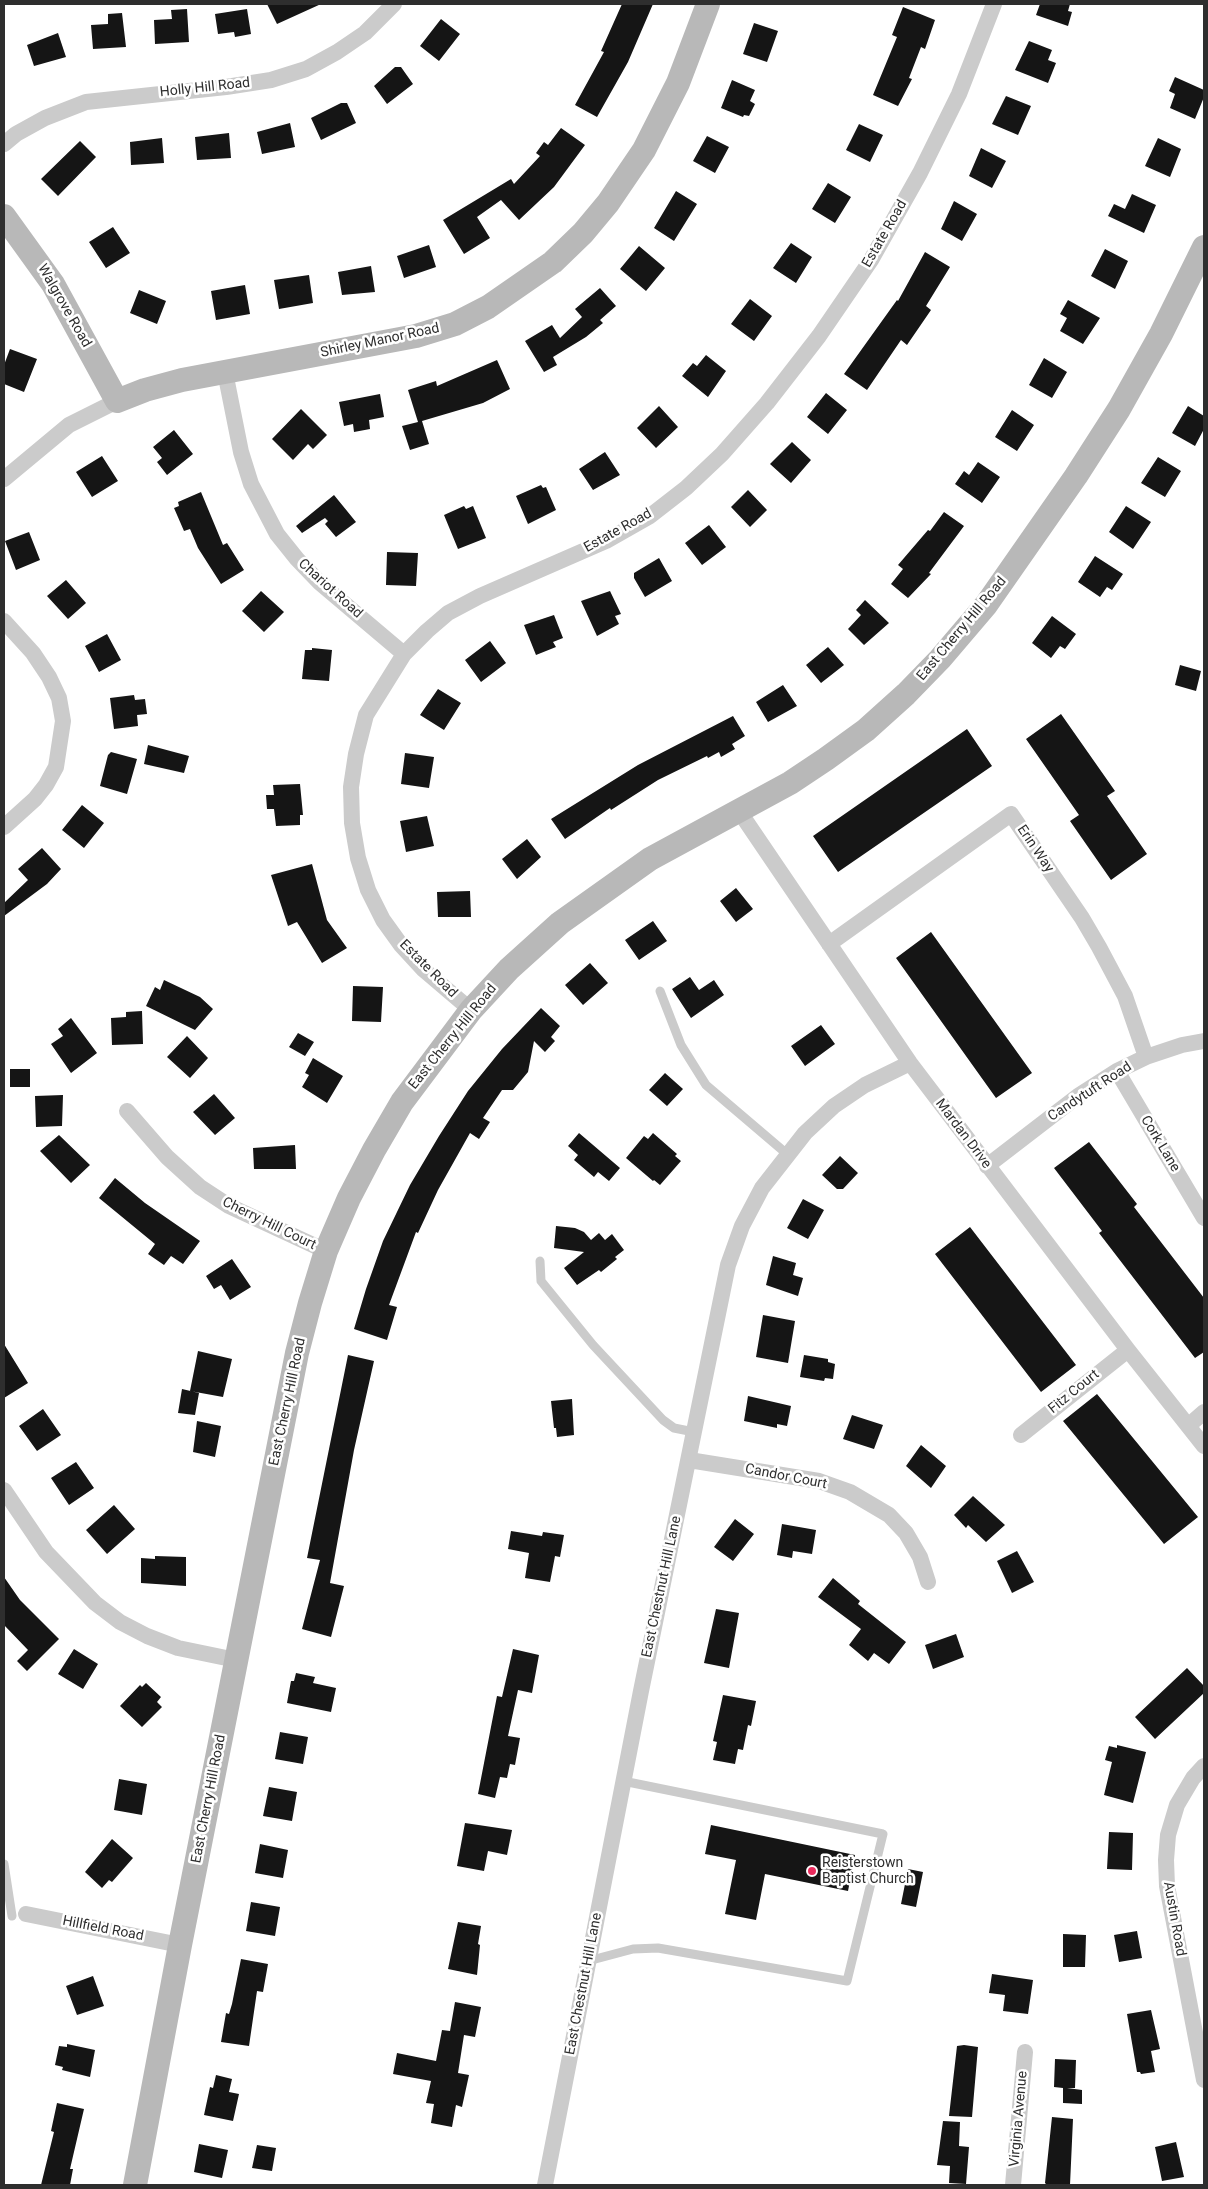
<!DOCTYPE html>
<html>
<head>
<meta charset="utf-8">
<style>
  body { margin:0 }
  #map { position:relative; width:1208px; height:2189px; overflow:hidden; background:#fff; font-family:Roboto,sans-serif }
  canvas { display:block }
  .frame { position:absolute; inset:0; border:5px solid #2e2e2e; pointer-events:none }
</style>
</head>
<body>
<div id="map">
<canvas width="1208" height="2189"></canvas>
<div class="frame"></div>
</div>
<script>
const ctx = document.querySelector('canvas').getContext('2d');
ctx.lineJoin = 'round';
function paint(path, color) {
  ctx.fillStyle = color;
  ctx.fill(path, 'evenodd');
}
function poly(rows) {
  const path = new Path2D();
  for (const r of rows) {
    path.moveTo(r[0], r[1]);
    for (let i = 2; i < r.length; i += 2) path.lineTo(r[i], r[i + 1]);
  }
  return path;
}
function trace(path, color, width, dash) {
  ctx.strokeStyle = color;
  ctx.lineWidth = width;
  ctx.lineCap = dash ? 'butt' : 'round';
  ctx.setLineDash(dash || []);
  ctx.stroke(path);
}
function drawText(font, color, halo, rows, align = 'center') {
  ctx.font = font + ' Roboto,sans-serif';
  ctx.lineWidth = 5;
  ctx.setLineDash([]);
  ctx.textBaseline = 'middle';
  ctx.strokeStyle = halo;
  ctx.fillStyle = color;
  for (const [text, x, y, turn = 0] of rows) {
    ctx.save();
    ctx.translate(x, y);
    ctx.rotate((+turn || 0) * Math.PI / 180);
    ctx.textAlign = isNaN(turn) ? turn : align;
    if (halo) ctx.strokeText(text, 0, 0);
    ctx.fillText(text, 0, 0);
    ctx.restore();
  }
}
paint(poly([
  [267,4,321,4,277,24],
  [622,4,653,4,628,62,597,117,575,105,604,52,601,51],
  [1040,4,1070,4,1068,11,1072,12,1068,26,1036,15],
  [903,7,935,20,925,49,921,47,909,78,912,79,898,106,873,95,897,37,892,35],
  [187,9,189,42,155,44,154,20,172,19,171,10],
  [247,9,251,34,235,37,234,32,218,34,215,14],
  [122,13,126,47,93,49,91,25,108,24,108,14],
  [441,19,460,34,439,61,420,46],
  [754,23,778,31,767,62,743,54],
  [58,33,66,57,34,66,27,45],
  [1029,41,1052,50,1048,60,1056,63,1048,83,1015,70],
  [395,67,401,67,413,84,387,104,374,86],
  [1175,77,1204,90,1204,97,1195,119,1170,108,1175,94,1169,91],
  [732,80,755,90,750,101,755,104,749,116,744,115,743,117,721,108],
  [1006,96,1031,106,1018,135,992,124],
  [341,103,347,103,356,123,321,140,311,118],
  [290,123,295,147,262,154,257,132],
  [859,124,883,135,870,162,846,150],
  [561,128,585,145,554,187,519,220,501,200,477,217,490,238,464,254,443,220,511,179,514,184,540,156,536,153,544,142,548,145],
  [229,133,231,158,197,160,195,137],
  [707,136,729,147,715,173,693,161],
  [162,138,164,163,131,165,130,142],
  [1158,138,1181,149,1170,177,1145,166],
  [80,141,96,157,58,196,41,179],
  [981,148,1006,161,992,188,969,176],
  [828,183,851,197,835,223,812,209],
  [676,191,697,204,674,241,654,228],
  [1132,194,1156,205,1144,233,1108,216,1114,204,1125,209],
  [954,201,977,214,962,241,941,229],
  [113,227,130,253,106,268,89,242],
  [791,243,812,257,796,283,773,268],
  [429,245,436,267,404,278,397,256],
  [639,246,665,268,646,291,620,269],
  [1105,249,1128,261,1115,289,1091,276],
  [925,252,950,267,926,306,931,310,907,345,901,340,867,390,844,374,897,300,898,301],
  [371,266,375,292,342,295,338,272],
  [309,275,313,303,279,309,274,280],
  [245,285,250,314,216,320,211,291],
  [600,288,616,306,600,320,603,323,586,337,553,357,557,365,544,372,525,341,552,325,560,338,582,317,575,309],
  [139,290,166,301,157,324,130,313],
  [750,299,772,316,754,341,731,324],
  [1068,300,1100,318,1083,344,1060,331,1067,318,1060,314],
  [10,349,37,359,24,392,4,384,4,365],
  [706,355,726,371,708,397,682,376,693,363,697,366],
  [1044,358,1067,372,1052,398,1029,385],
  [497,360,510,389,483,403,422,421,429,444,410,450,402,426,418,422,408,390,436,381,437,386],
  [826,393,847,410,828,434,807,417],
  [380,394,384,417,369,420,370,429,354,432,353,424,344,426,339,402],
  [659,406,678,427,656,448,637,428],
  [1188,406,1204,416,1204,429,1195,446,1172,433],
  [301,409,327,435,313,449,308,444,293,460,272,439],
  [1012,410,1034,425,1017,451,995,437],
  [174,430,193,454,167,475,157,462,162,458,153,447],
  [792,442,811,460,791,483,770,464],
  [605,452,620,475,593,490,579,469],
  [102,456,118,481,92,497,76,472],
  [1158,457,1181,471,1165,497,1141,483],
  [978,462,1000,477,982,503,955,484,964,471,969,475],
  [541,485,543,488,546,487,556,510,528,524,516,496],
  [748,490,767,510,750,527,731,507],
  [201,492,223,545,227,543,244,570,221,584,198,548,190,529,184,531,174,508,179,506,178,502],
  [334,495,356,522,336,537,325,524,328,521,325,518,302,533,296,526],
  [464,506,466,509,473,506,486,538,458,549,444,515],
  [1126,506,1151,522,1133,549,1109,532],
  [944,512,964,526,929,573,931,574,908,598,891,584,903,569,898,565,928,530,930,531],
  [709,525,726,547,702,565,685,543],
  [29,532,40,560,16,570,5,541],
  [387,552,418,553,416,586,386,585],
  [1095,556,1123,574,1112,590,1107,587,1100,597,1078,582],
  [659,558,672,581,645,597,634,578,634,573],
  [66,580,86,603,68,619,47,596],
  [261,591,284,612,264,632,242,611],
  [610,591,621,614,615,616,619,624,597,636,581,601],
  [865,600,889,623,864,645,848,629,861,615,856,610],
  [554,615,563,638,553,642,556,647,536,655,524,625],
  [1052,616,1076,634,1065,649,1060,646,1051,658,1032,643],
  [107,634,121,660,99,672,85,646],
  [490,641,506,663,481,682,465,660],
  [828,647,844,665,821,683,806,665],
  [312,648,332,650,329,681,302,679,305,650,312,650],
  [1180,665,1201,671,1196,691,1175,685],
  [783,685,797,706,768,722,756,702],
  [438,689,461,703,444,730,420,715],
  [134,695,135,700,145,699,147,714,137,715,138,726,114,729,110,698],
  [1061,714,1115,791,1107,796,1147,854,1111,880,1070,821,1079,815,1026,739],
  [733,716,745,736,732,744,735,749,721,757,719,752,708,758,707,756,658,780,611,810,610,808,565,839,551,819,638,765],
  [967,729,992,766,838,872,813,836],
  [148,745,189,756,184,773,144,764],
  [111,752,137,759,127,794,100,786,108,755],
  [405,753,434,757,429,788,401,784],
  [300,784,303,815,300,815,300,825,276,826,274,809,267,809,266,795,274,795,273,785],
  [82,805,104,823,84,848,62,830],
  [427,816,434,846,406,852,400,821],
  [527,839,541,857,517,879,502,859],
  [42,848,61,869,47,884,4,916,4,903,28,880,18,869],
  [312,864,327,920,347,948,322,963,297,922,288,926,271,875],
  [736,888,753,909,736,922,720,901],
  [470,891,471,917,438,917,437,892],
  [653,921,667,941,639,960,625,940],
  [931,932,1032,1073,996,1098,896,958],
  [590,963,608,983,583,1005,565,985],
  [690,977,699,990,714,980,724,995,691,1018,672,989],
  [164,980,200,997,213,1009,195,1030,146,1006,155,987,160,990],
  [353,986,383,987,381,1022,352,1021],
  [541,1008,560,1026,551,1037,555,1041,545,1052,534,1041,528,1072,513,1090,502,1090,483,1118,490,1122,479,1139,470,1133,438,1190,418,1233,416,1232,389,1305,397,1307,387,1340,354,1329,366,1289,383,1241,410,1185,439,1136,468,1091,502,1049],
  [142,1011,143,1044,112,1045,111,1018,126,1017,126,1012],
  [71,1018,97,1053,71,1073,51,1044,63,1036,58,1029],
  [821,1025,835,1044,805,1066,791,1046],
  [298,1033,314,1042,305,1056,289,1047],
  [187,1036,208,1058,190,1078,167,1057],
  [313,1058,343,1076,327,1103,302,1087,309,1075,305,1073],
  [10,1069,30,1069,30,1087,10,1087],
  [665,1073,683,1089,667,1106,649,1090],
  [214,1094,235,1118,215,1135,193,1112],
  [63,1095,62,1126,36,1127,35,1096],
  [579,1133,620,1168,609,1181,598,1172,594,1177,574,1160,578,1155,568,1146],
  [653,1133,677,1154,675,1156,681,1161,660,1185,654,1180,653,1181,626,1158,644,1136,648,1139],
  [59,1135,90,1165,71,1183,40,1151],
  [1089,1142,1137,1204,1134,1207,1204,1298,1204,1352,1195,1358,1099,1233,1102,1231,1054,1168],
  [295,1145,296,1169,254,1169,253,1148],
  [840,1156,858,1173,843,1189,837,1189,822,1175],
  [115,1178,145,1203,200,1241,183,1264,171,1256,164,1265,148,1254,155,1244,99,1198],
  [803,1199,824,1210,808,1239,787,1228],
  [556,1226,575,1228,584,1232,591,1240,599,1233,605,1240,612,1234,624,1250,615,1257,617,1259,601,1272,599,1270,577,1285,564,1268,584,1252,554,1248],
  [970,1227,1076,1365,1041,1392,935,1254],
  [773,1256,796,1263,793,1275,803,1278,798,1296,766,1285],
  [232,1259,251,1287,230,1300,221,1285,214,1289,206,1276],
  [763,1315,795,1321,788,1363,756,1357],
  [4,1344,28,1383,4,1398],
  [198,1351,232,1359,223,1397,190,1391],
  [348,1355,374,1361,354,1450,330,1583,344,1586,331,1637,302,1629,320,1560,307,1558],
  [804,1355,828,1359,828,1362,835,1364,833,1379,825,1378,824,1381,800,1377],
  [182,1389,199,1393,195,1415,178,1413],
  [1097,1394,1198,1517,1164,1544,1063,1421],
  [748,1396,791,1406,787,1426,777,1424,777,1428,744,1421],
  [572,1399,574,1435,557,1437,556,1428,554,1428,551,1401],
  [43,1409,61,1435,37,1451,19,1426],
  [852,1415,883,1425,874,1449,843,1439],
  [197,1421,221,1426,215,1457,193,1452],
  [921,1445,946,1466,931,1488,906,1466],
  [76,1462,94,1488,69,1505,51,1478],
  [973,1496,1005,1525,986,1542,968,1525,966,1528,954,1515],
  [114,1505,135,1529,107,1554,86,1530],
  [735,1519,754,1534,733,1561,714,1547],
  [782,1524,816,1530,812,1554,793,1551,792,1558,777,1555],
  [511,1531,542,1536,543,1532,564,1535,560,1557,555,1556,550,1582,525,1578,529,1553,508,1549],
  [1017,1551,1034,1582,1012,1593,997,1561],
  [155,1556,186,1557,186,1586,141,1583,141,1558,155,1559],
  [4,1577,20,1600,59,1639,27,1671,17,1661,28,1650,4,1625],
  [833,1578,860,1601,858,1604,906,1642,889,1664,874,1653,868,1661,849,1645,861,1629,818,1597],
  [716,1609,739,1613,729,1668,704,1663],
  [956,1634,964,1657,933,1669,925,1645],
  [74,1649,98,1664,83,1689,58,1674],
  [513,1649,539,1655,532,1693,518,1690,508,1736,520,1738,515,1765,510,1764,507,1778,500,1777,495,1798,478,1794,497,1696,502,1697],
  [1187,1668,1204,1686,1204,1693,1155,1739,1135,1717],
  [296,1673,315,1677,313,1683,336,1688,331,1712,287,1703,291,1681,294,1681],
  [146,1683,161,1697,157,1702,162,1707,142,1727,120,1706,140,1685,142,1687],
  [723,1695,756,1701,751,1726,748,1725,743,1750,738,1749,735,1764,713,1760,717,1742,713,1741],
  [280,1732,308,1737,303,1764,275,1759],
  [1117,1745,1146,1752,1133,1803,1104,1795,1112,1762,1105,1760,1109,1746,1117,1748],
  [119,1779,147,1784,142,1815,114,1810],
  [269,1787,297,1792,292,1821,263,1816],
  [465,1823,512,1830,507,1855,488,1851,484,1871,457,1866],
  [711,1825,855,1855,848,1891,765,1874,756,1920,725,1914,736,1860,705,1854],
  [1109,1832,1133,1833,1132,1870,1107,1869],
  [112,1839,133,1858,112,1882,109,1880,102,1888,85,1872],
  [260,1844,288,1850,283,1878,255,1873],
  [908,1869,923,1872,916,1907,901,1904],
  [251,1902,280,1907,275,1936,246,1931],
  [458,1922,481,1926,478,1944,480,1945,477,1975,448,1969],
  [1137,1931,1142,1958,1119,1962,1114,1935],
  [1063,1934,1086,1935,1085,1967,1063,1967],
  [241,1959,268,1964,263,1992,257,1991,249,2046,221,2042,226,2013,229,2014,232,2004],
  [992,1974,1033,1980,1028,2014,1003,2011,1005,1995,989,1993],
  [93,1976,104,2006,77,2015,66,1986],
  [455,2002,481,2007,475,2037,464,2035,458,2073,469,2075,462,2107,456,2105,452,2127,431,2123,434,2104,426,2103,431,2081,393,2074,397,2053,436,2061,442,2030,450,2031],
  [1151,2010,1160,2049,1151,2051,1155,2072,1141,2074,1140,2072,1137,2072,1127,2014],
  [67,2044,95,2050,90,2077,62,2070,63,2067,55,2065,59,2046,67,2047],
  [964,2045,978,2047,972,2117,949,2116,957,2046],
  [1055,2059,1076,2060,1075,2088,1067,2088,1082,2090,1082,2104,1063,2103,1063,2088,1054,2087],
  [216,2075,232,2079,229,2092,239,2094,233,2121,204,2115,210,2087,213,2088],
  [57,2103,84,2109,70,2169,73,2169,70,2185,41,2185,54,2132,51,2131],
  [1052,2117,1073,2119,1070,2185,1047,2185,1045,2183],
  [943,2121,960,2122,959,2146,969,2147,966,2184,949,2183,950,2166,937,2165],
  [1176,2142,1184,2177,1162,2181,1155,2147],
  [199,2144,228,2150,222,2178,194,2172],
  [257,2145,276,2148,272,2171,252,2168]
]), '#151515');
trace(poly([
  [660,991,681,1045,706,1085,787,1154],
  [540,1261,541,1281,593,1345,663,1420,674,1428,694,1432],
  [4,1864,12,1916],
  [588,1961,633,1949,658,1948,847,1981,883,1834,623,1781]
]), '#cbcbcb', 9);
trace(poly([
  [4,144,16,134,45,118,86,102,226,87,271,80,306,69,337,52,365,33,394,4],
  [225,372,241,452,251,484,277,534,297,559,320,583,404,654],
  [4,479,69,425,117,401],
  [4,621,33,653,49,677,59,698,63,721,56,767,46,785,35,799,4,827],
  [739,811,910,1063,1128,1350,1204,1446],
  [829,944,1011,814,1082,918,1099,947,1125,996,1146,1057],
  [471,1010,424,970,401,945,383,920,368,890,358,858,352,823,351,787,356,754,366,715,404,654,427,631,448,613,480,596,606,541,650,516,686,488,722,454,767,403,819,336,871,260,920,173,959,94,994,4],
  [1117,1071,1204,1218],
  [127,1111,167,1157,200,1187,229,1206,326,1251],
  [987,1166,1078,1096,1117,1071,1146,1057,1182,1045,1204,1041],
  [1188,1426,1204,1412],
  [1021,1435,1128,1350],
  [689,1460,819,1481,850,1492,889,1515,906,1533,920,1557,928,1582],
  [4,1490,46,1552,95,1603,120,1622,147,1636,178,1648,236,1660],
  [1204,1766,1193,1778,1177,1805,1168,1835,1166,1860,1167,1886,1204,2080],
  [26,1914,180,1945],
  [545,2185,641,1691,728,1265,742,1226,762,1188,805,1133,834,1106,865,1085,910,1063],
  [1013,2185,1025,2052]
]), '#cbcbcb', 16);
trace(poly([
  [4,216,53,284,117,401,145,390,182,380,416,336,455,324,488,307,553,262,583,233,608,203,644,150,678,83,708,4],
  [135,2185,180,1945,297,1353,310,1303,326,1251,349,1198,374,1150,402,1102,471,1010,509,969,560,923,650,859,790,783,826,759,866,730,906,694,940,659,986,605,1076,476,1119,409,1161,334,1204,247]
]), '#b8b8b8', 24);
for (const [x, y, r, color] of [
  [812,1871,5,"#ea2b5d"]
]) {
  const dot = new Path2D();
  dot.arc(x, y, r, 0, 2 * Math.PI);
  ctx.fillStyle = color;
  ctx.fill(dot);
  trace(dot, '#fff', 2);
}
drawText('14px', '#2e2e2e', '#fff', [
  ["Holly Hill Road",205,88,-6],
  ["Estate Road",885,234,-60],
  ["Walgrove Road",64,306,60],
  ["Shirley Manor Road",380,341,-12],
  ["Estate Road",618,531,-29],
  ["Chariot Road",330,589,42],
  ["East Cherry Hill Road",962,629,-50],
  ["Erin Way",1035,849,56],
  ["Estate Road",428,969,45],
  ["East Cherry Hill Road",453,1037,-51],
  ["Candytuft Road",1090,1092,-33],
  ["Mardan Drive",963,1134,53],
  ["Cork Lane",1160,1144,59],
  ["Cherry Hill Court",269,1224,26],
  ["Fitz Court",1074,1392,-39],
  ["East Cherry Hill Road",288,1402,-78],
  ["Candor Court",786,1477,11],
  ["East Chestnut Hill Lane",662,1587,-78],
  ["East Cherry Hill Road",209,1799,-79],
  ["Austin Road",1174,1919,80],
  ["Hillfield Road",103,1929,11],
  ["East Chestnut Hill Lane",584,1984,-79],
  ["Virginia Avenue",1019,2119,-85]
]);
drawText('14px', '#2e2e2e', '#fff', [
  ["Reisterstown",822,1863],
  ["Baptist Church",822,1879]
], 'left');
</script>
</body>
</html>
